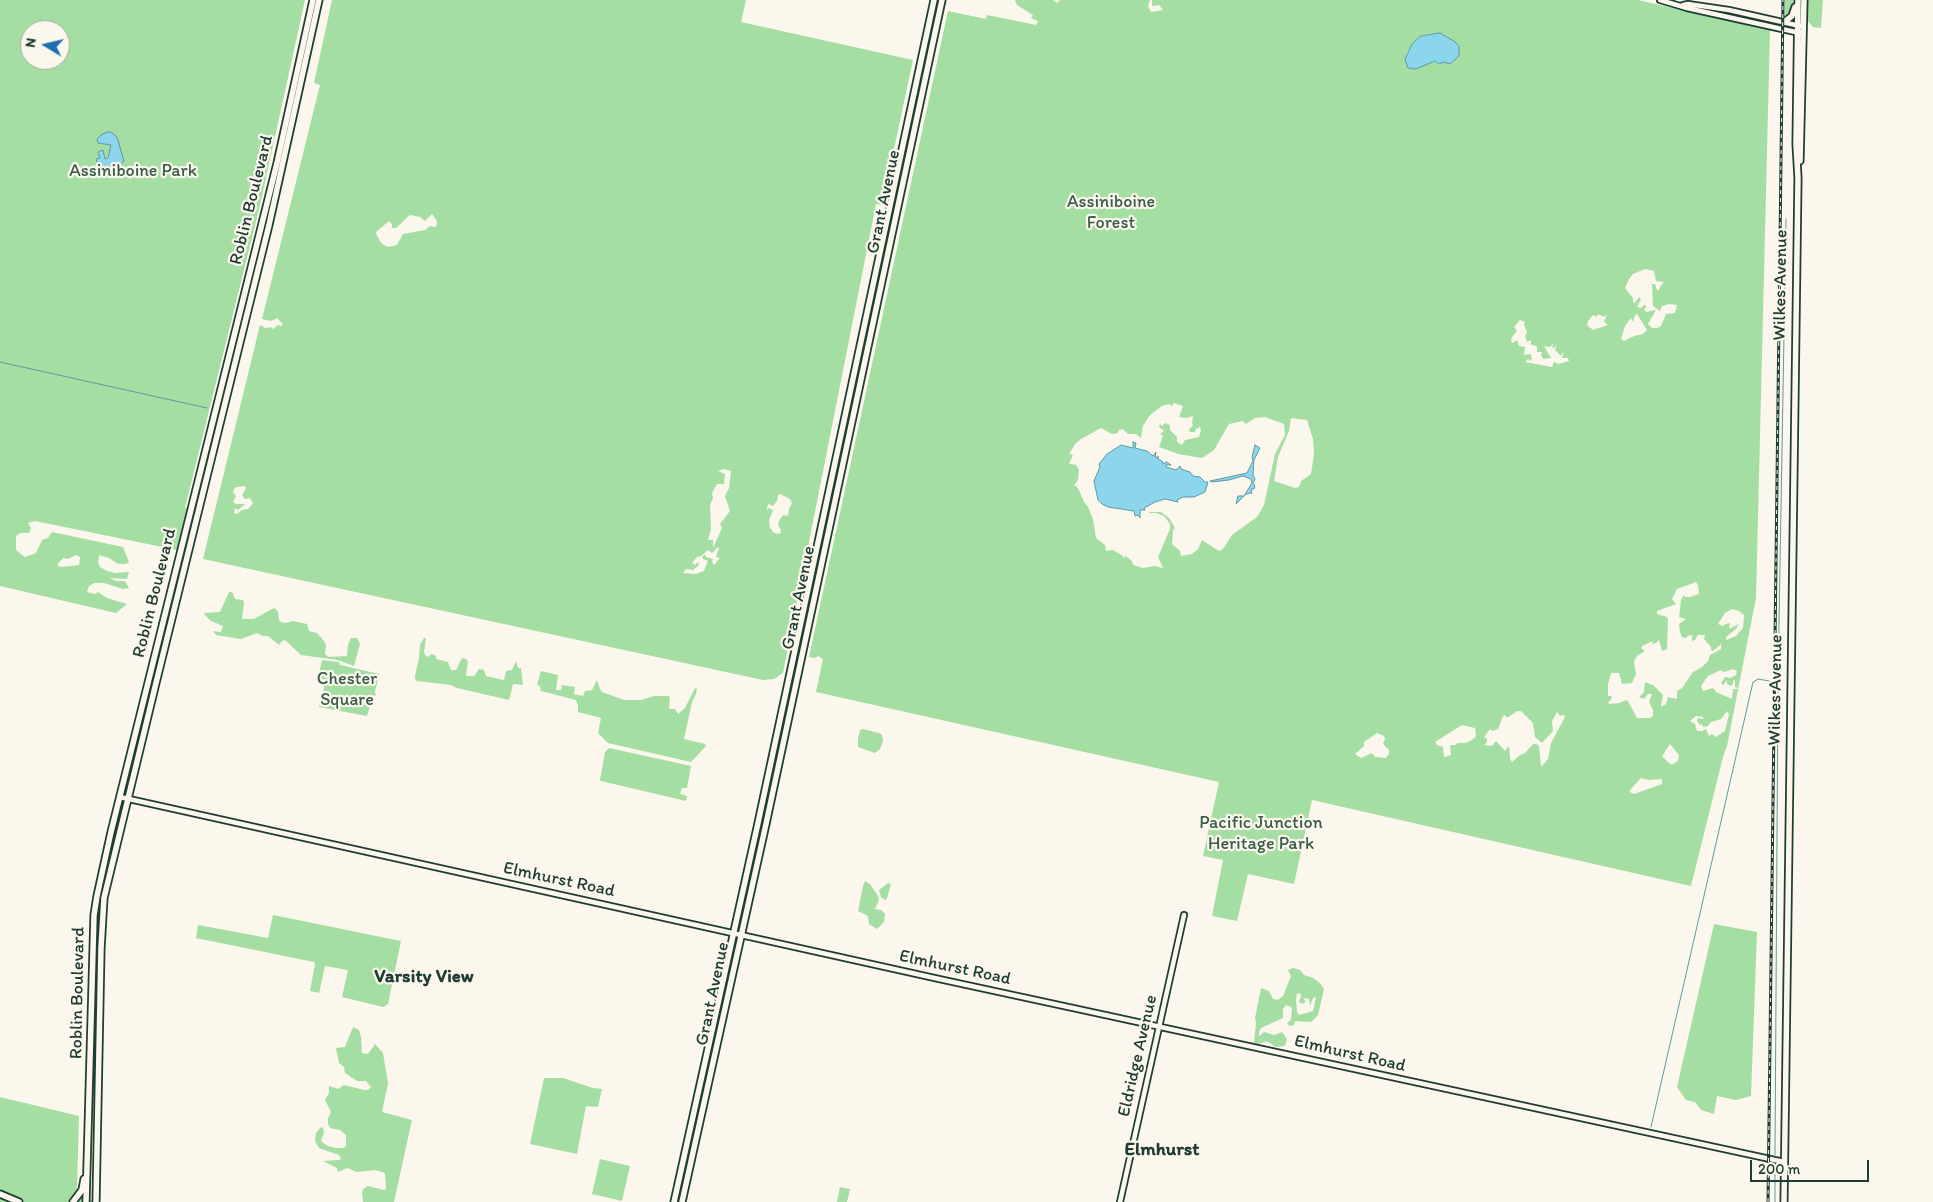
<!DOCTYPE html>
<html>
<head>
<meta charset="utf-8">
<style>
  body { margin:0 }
  #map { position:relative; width:1933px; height:1202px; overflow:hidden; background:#fbf7ec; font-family:Itim,sans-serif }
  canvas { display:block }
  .north { position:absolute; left:20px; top:20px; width:50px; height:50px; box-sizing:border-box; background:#fbf7ec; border:1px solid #a3ada2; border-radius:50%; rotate:279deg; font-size:14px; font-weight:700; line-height:20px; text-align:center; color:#1f3d34 }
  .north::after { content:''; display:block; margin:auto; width:18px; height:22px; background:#1f6fb2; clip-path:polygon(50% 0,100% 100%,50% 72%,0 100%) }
  .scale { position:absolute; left:1750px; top:1160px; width:119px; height:22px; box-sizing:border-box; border:2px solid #1f3d34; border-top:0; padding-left:6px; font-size:15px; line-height:18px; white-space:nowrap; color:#1f3d34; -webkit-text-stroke:4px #fbf7ec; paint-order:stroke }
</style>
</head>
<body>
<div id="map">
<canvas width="1933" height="1202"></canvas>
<div class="north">N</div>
<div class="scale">200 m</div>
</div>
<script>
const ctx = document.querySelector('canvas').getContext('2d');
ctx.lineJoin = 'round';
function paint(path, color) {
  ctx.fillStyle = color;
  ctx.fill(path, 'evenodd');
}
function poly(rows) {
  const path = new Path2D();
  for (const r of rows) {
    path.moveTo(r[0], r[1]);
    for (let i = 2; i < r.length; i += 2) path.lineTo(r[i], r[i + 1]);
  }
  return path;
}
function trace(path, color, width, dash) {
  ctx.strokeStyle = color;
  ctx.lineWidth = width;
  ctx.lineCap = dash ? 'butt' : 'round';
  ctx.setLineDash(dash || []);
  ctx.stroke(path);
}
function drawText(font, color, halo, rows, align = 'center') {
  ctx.font = font + ' Itim,sans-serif';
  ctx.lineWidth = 4.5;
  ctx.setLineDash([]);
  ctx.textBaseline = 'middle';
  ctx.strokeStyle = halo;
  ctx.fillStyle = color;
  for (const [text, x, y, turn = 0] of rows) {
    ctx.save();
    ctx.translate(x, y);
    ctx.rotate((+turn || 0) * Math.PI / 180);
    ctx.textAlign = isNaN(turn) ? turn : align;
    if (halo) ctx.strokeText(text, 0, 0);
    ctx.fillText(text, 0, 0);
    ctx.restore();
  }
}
paint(poly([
  [0,0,305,0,260,205,185,508,192,510,182,551,35,521,28,523,31,528,29,533,20,533,16,536,16,550,25,557,36,553,42,540,48,538,52,532,123,547,129,562,126,564,118,564,109,558,99,555,98,562,100,567,107,571,115,573,129,572,127,579,110,578,116,581,125,581,129,588,123,589,104,583,94,583,89,586,87,592,95,594,98,592,107,598,127,604,116,613,0,586],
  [30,30,60,30,60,60,30,60],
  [76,555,80,557,79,565,61,567,57,565,63,558,68,559],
  [332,0,746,0,741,22,913,60,882,205,876,204,783,673,774,679,763,680,203,559,260,325,265,328,271,327,273,329,278,325,282,326,283,324,277,318,271,321,262,319,320,85,314,83],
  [432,214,437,221,436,227,430,226,425,230,403,234,397,245,388,247,382,244,377,236,376,232,389,221,392,224,392,228,396,228,410,215,420,217,425,221],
  [724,469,731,471,729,488,725,496,730,511,720,524,722,528,713,548,713,540,708,540,711,529,710,505,713,498,712,493,717,484,724,484,725,474,718,471],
  [245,486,246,488,242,495,245,499,250,498,253,503,248,509,242,510,237,514,234,513,235,508,238,510,245,504,236,504,233,502,236,496,233,492,234,489,236,487],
  [780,494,790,499,792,503,789,509,788,516,783,515,779,521,778,525,781,530,780,534,774,533,770,528,769,520,773,510,769,508,767,510,767,508,768,504,773,506,777,501,778,495],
  [718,547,719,548,716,557,720,558,714,565,712,562,713,559,706,557,705,554,702,557,703,559,708,561,704,571,696,574,683,573,686,569,693,570,699,565,698,562,695,565,692,563,697,557,701,556,708,550,712,553],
  [1015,0,1053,0,1057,3,1060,0,1150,0,1148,6,1151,12,1163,10,1159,5,1152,6,1152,0,1638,0,1770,30,1756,598,1727,746,1723,757,1691,886,1312,800,1294,884,1248,874,1237,921,1212,916,1223,860,1203,856,1219,782,816,692,823,659,818,656,815,658,809,657,948,11,986,19,987,15,1036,25,1038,21,1031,18,1033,15,1017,5],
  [1440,33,1459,46,1459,56,1450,64,1444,62,1435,61,1410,69,1408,68,1406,55,1412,44,1421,36],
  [1645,269,1654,271,1656,281,1664,282,1661,285,1659,290,1657,290,1655,284,1652,284,1653,306,1660,311,1662,306,1669,304,1677,305,1675,313,1666,314,1661,326,1657,328,1652,328,1648,324,1656,310,1646,312,1644,309,1647,306,1644,305,1641,308,1637,307,1641,299,1639,297,1635,303,1633,302,1633,298,1625,288,1629,279,1633,274],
  [1598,314,1604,317,1607,315,1604,322,1608,325,1593,330,1587,325,1588,321,1593,315,1597,317],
  [1637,314,1647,330,1643,334,1634,336,1624,341,1621,339,1625,326,1631,318,1633,322,1635,315],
  [1520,320,1525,322,1524,325,1527,332,1525,337,1526,338,1527,342,1531,340,1531,345,1537,346,1537,352,1542,352,1541,355,1543,359,1551,358,1544,346,1550,347,1554,343,1552,347,1554,348,1557,344,1555,350,1561,356,1564,351,1562,358,1568,358,1569,361,1558,364,1554,362,1552,367,1525,362,1528,359,1532,361,1531,354,1524,355,1525,347,1519,346,1517,340,1513,343,1511,342,1512,337,1517,331,1514,327],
  [1174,403,1183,406,1179,417,1186,418,1193,416,1192,423,1193,425,1189,430,1190,432,1195,432,1196,429,1200,427,1201,430,1199,437,1185,440,1182,445,1177,442,1177,437,1170,430,1170,425,1165,423,1162,426,1160,424,1159,427,1164,431,1160,434,1163,436,1159,447,1178,454,1202,458,1214,450,1229,424,1243,421,1246,424,1255,418,1265,417,1284,424,1285,435,1275,454,1264,505,1257,517,1232,535,1223,549,1219,551,1202,540,1198,549,1192,554,1181,556,1180,551,1172,544,1173,530,1175,528,1169,518,1161,512,1150,512,1149,513,1156,513,1164,516,1170,524,1170,529,1158,557,1163,568,1155,566,1143,568,1133,565,1132,561,1126,556,1123,558,1123,556,1113,550,1106,551,1105,545,1096,538,1093,519,1088,507,1084,502,1079,490,1076,486,1074,486,1078,480,1079,470,1076,465,1069,464,1073,455,1069,454,1075,444,1081,439,1101,428,1112,434,1118,433,1119,430,1123,429,1128,434,1136,434,1141,438,1143,426,1150,415,1162,406,1169,404,1172,406],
  [1291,418,1307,420,1313,439,1314,454,1311,474,1301,481,1299,487,1295,488,1274,481,1278,457,1289,431],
  [1696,582,1698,585,1699,594,1690,597,1685,597,1684,595,1681,600,1679,617,1686,619,1679,624,1680,632,1682,637,1685,638,1690,635,1692,636,1692,641,1695,640,1698,635,1705,635,1704,639,1711,647,1711,650,1713,651,1721,644,1721,649,1710,655,1708,661,1702,667,1693,672,1682,688,1677,691,1677,699,1668,697,1666,704,1661,707,1663,695,1653,685,1645,682,1644,692,1639,697,1644,699,1648,694,1652,694,1649,702,1653,710,1653,716,1650,718,1637,718,1628,701,1626,700,1619,703,1609,704,1608,702,1611,700,1612,696,1608,696,1608,684,1611,673,1619,673,1622,684,1632,683,1636,674,1634,661,1637,656,1645,651,1641,648,1642,646,1653,641,1652,644,1656,643,1659,640,1662,651,1667,649,1668,620,1667,617,1657,614,1657,611,1676,604,1672,599,1677,589],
  [1732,609,1739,611,1744,615,1743,628,1736,636,1726,640,1726,637,1736,629,1739,624,1729,629,1730,623,1726,624,1723,626,1718,624,1725,613],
  [1733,669,1737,671,1736,675,1730,678,1725,677,1721,683,1723,685,1727,680,1727,684,1731,686,1733,684,1733,680,1735,681,1735,687,1738,688,1737,689,1733,689,1732,699,1716,692,1713,688,1703,691,1701,686,1708,676,1721,670,1724,672],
  [1517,711,1521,711,1533,723,1535,737,1542,743,1553,731,1552,721,1557,712,1560,716,1564,715,1565,717,1551,743,1548,759,1542,766,1541,766,1539,746,1536,744,1533,744,1525,753,1520,755,1512,762,1510,759,1509,746,1505,751,1496,741,1492,746,1484,745,1487,742,1487,739,1484,737,1490,729,1492,731,1498,729,1503,716,1505,715,1507,718],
  [1727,711,1729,714,1725,731,1716,737,1712,734,1709,736,1706,729,1702,731,1697,731,1695,724,1690,721,1696,716,1703,717,1703,719,1698,718,1697,721,1700,725,1702,724,1703,727,1708,726,1711,722,1721,719],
  [1462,725,1475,728,1476,734,1475,738,1466,743,1457,743,1456,745,1450,745,1451,755,1444,757,1443,747,1437,745,1435,742],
  [1377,733,1384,736,1385,739,1383,744,1389,750,1389,754,1386,758,1375,757,1372,753,1361,758,1355,754,1364,746,1364,742],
  [1670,744,1679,755,1678,761,1673,764,1670,764,1662,756],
  [1641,778,1649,780,1662,779,1662,784,1634,794,1630,792,1630,790],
  [1785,0,1793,0,1793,9,1791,13,1784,17],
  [1807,0,1823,0,1821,28,1813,27,1808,21],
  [229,592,232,592,235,599,243,600,244,603,242,619,254,619,274,608,278,611,279,620,281,622,286,623,293,621,307,624,309,631,317,633,324,641,326,645,325,654,329,657,347,656,348,645,351,638,357,638,360,644,354,666,338,660,301,655,285,640,282,641,279,645,268,636,263,636,257,633,241,639,216,635,213,631,221,632,223,626,211,621,204,614,205,613,220,612],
  [424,638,426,638,424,652,425,655,427,657,432,654,436,656,436,659,448,662,451,670,456,670,462,658,466,659,468,661,466,676,474,676,479,669,484,670,486,676,504,680,506,671,512,670,516,661,518,668,521,668,523,685,513,684,509,700,457,688,451,685,417,681,415,679,415,676,419,658,420,645],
  [322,660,339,662,340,665,379,674,375,692,376,696,373,695,367,716,319,707,326,680,318,678],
  [541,671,558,675,556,690,561,690,562,685,575,687,574,694,583,696,585,691,592,690,597,680,600,689,602,692,624,700,641,700,654,696,668,696,670,697,669,709,675,709,678,714,685,708,695,688,697,689,696,694,692,702,684,739,705,744,706,746,691,762,608,743,598,733,601,718,578,712,578,706,576,700,541,691,540,686,537,685],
  [863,729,879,733,882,735,883,741,880,749,875,753,858,747,858,739,860,730],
  [609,748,691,766,687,788,682,788,680,794,687,796,686,801,601,781,600,780,605,752],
  [865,881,870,884,878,896,879,900,875,909,881,910,885,914,884,922,877,929,869,924,868,916,858,911,863,886],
  [888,883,891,884,887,898,885,900,881,897,879,890],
  [273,915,401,941,388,1004,383,1007,342,997,348,970,325,966,319,993,310,991,315,964,314,962,196,938,198,925,268,938],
  [1714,924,1757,932,1751,1096,1736,1100,1717,1096,1714,1114,1701,1110,1695,1102,1686,1100,1677,1087],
  [1293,968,1300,970,1304,975,1313,978,1320,983,1324,989,1318,1015,1311,1022,1295,1021,1294,1025,1290,1026,1287,1023,1291,1020,1292,1009,1291,1007,1286,1005,1283,1009,1283,1018,1261,1028,1259,1032,1259,1036,1264,1032,1274,1035,1282,1032,1287,1039,1285,1046,1275,1047,1267,1041,1259,1044,1254,1043,1256,1023,1255,1018,1261,988,1269,991,1273,999,1278,1000,1283,996,1291,976,1288,970],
  [1300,993,1301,996,1299,1002,1302,1004,1306,1002,1303,998,1309,999,1310,1006,1313,998,1316,997,1313,1011,1299,1015,1297,1012,1296,999,1297,994],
  [353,1027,359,1030,361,1037,362,1053,368,1054,375,1044,383,1053,388,1083,382,1112,412,1120,394,1202,363,1202,362,1193,363,1189,368,1186,384,1190,386,1189,385,1173,376,1170,357,1172,347,1168,338,1172,337,1168,323,1161,339,1160,341,1159,339,1155,319,1148,315,1141,316,1133,320,1128,323,1127,324,1133,321,1140,322,1142,328,1146,336,1148,344,1148,346,1146,346,1135,340,1130,330,1128,328,1124,328,1118,331,1112,325,1100,329,1093,329,1086,338,1089,344,1085,364,1090,368,1090,371,1087,366,1081,357,1081,345,1073,344,1067,339,1063,336,1048,345,1047],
  [544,1078,563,1078,593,1088,602,1089,598,1107,586,1106,577,1154,530,1144],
  [0,1097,79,1116,77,1188,75,1196,100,1202,0,1202],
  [600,1159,630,1166,622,1201,592,1194],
  [840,1187,850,1189,847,1202,837,1202]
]), '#a4dea3');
const water = poly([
  [1440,33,1454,41,1459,46,1459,56,1450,64,1444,62,1439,64,1435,61,1416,69,1408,68,1405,59,1412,44,1421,36,1440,33],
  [107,132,111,132,117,137,124,161,121,164,102,168,98,165,96,159,100,158,98,152,103,150,105,159,108,158,111,145,98,143,97,139,101,135,107,132],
  [1133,442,1136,443,1135,448,1147,451,1153,456,1156,452,1155,457,1159,457,1157,458,1163,462,1163,464,1167,462,1171,465,1166,465,1166,467,1176,470,1180,466,1181,469,1190,472,1193,476,1200,477,1205,482,1208,482,1205,492,1194,497,1183,497,1177,500,1178,502,1165,499,1155,502,1144,508,1145,510,1140,510,1140,518,1138,515,1135,516,1134,511,1108,507,1102,504,1098,500,1094,481,1100,467,1099,464,1107,454,1121,445,1133,448,1133,442],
  [1255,445,1260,448,1254,460,1253,475,1255,479,1253,483,1255,486,1254,489,1251,489,1252,493,1246,494,1236,504,1238,496,1244,496,1252,483,1251,479,1243,476,1229,480,1211,482,1210,481,1247,473,1253,461,1252,457,1255,445]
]);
paint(water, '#8bd6ec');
trace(water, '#6099a2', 1);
trace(poly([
  [0,362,207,408],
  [1651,1127,1753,682,1758,679,1769,681],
  [1775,1155,1778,680,1786,219],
  [1775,1202,1775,1168]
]), '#6099a2', 1);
const minor = poly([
  [1660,0,1687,8,1800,33],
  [1683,5,1688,4,1729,10,1800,26],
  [120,797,939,979,1784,1162],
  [1120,1202,1184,915]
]);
const major = poly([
  [1784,22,1792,16,1795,7],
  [1800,161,1804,0],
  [0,1194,19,1202],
  [73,1202,82,1190,84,1179],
  [86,1202,94,915,97,896,111,832,277,163,313,0],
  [96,1202,101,948,104,898,156,683,269,225,319,0],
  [674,1202,758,823,934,0],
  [682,1202,766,824,942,0],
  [1784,1202,1798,178,1796,144,1798,0]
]);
trace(minor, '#1f3d34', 8);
trace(major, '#1f3d34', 9);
trace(minor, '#fbf7ec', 4.5);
trace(major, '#fbf7ec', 5.5);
const rail = poly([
  [1768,1202,1783,0]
]);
trace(rail, '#1f3d34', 3);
trace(rail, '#fbf7ec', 1, [4]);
drawText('18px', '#3a5d4a', '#fbf7ec', [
  ["Assiniboine Park",133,171],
  ["Assiniboine",1111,202],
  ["Forest",1111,223],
  ["Chester",347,679],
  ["Square",347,700],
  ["Pacific Junction",1261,823],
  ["Heritage Park",1261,844]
]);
drawText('18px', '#1f3d34', '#fbf7ec', [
  ["Roblin Boulevard",252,200,-76],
  ["Grant Avenue",884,202,-78],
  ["Wilkes Avenue",1781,285,-89],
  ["Roblin Boulevard",155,593,-76],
  ["Grant Avenue",799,598,-78],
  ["Wilkes Avenue",1776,690,-89],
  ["Elmhurst Road",559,880,12],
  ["Elmhurst Road",955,968,12],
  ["Roblin Boulevard",78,993,-89],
  ["Grant Avenue",713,994,-78],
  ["Elmhurst Road",1350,1054,13],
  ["Eldridge Avenue",1138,1056,-77]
]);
drawText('bold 19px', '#1f3d34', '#fbf7ec', [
  ["Varsity View",424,977],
  ["Elmhurst",1162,1150]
]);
</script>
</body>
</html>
